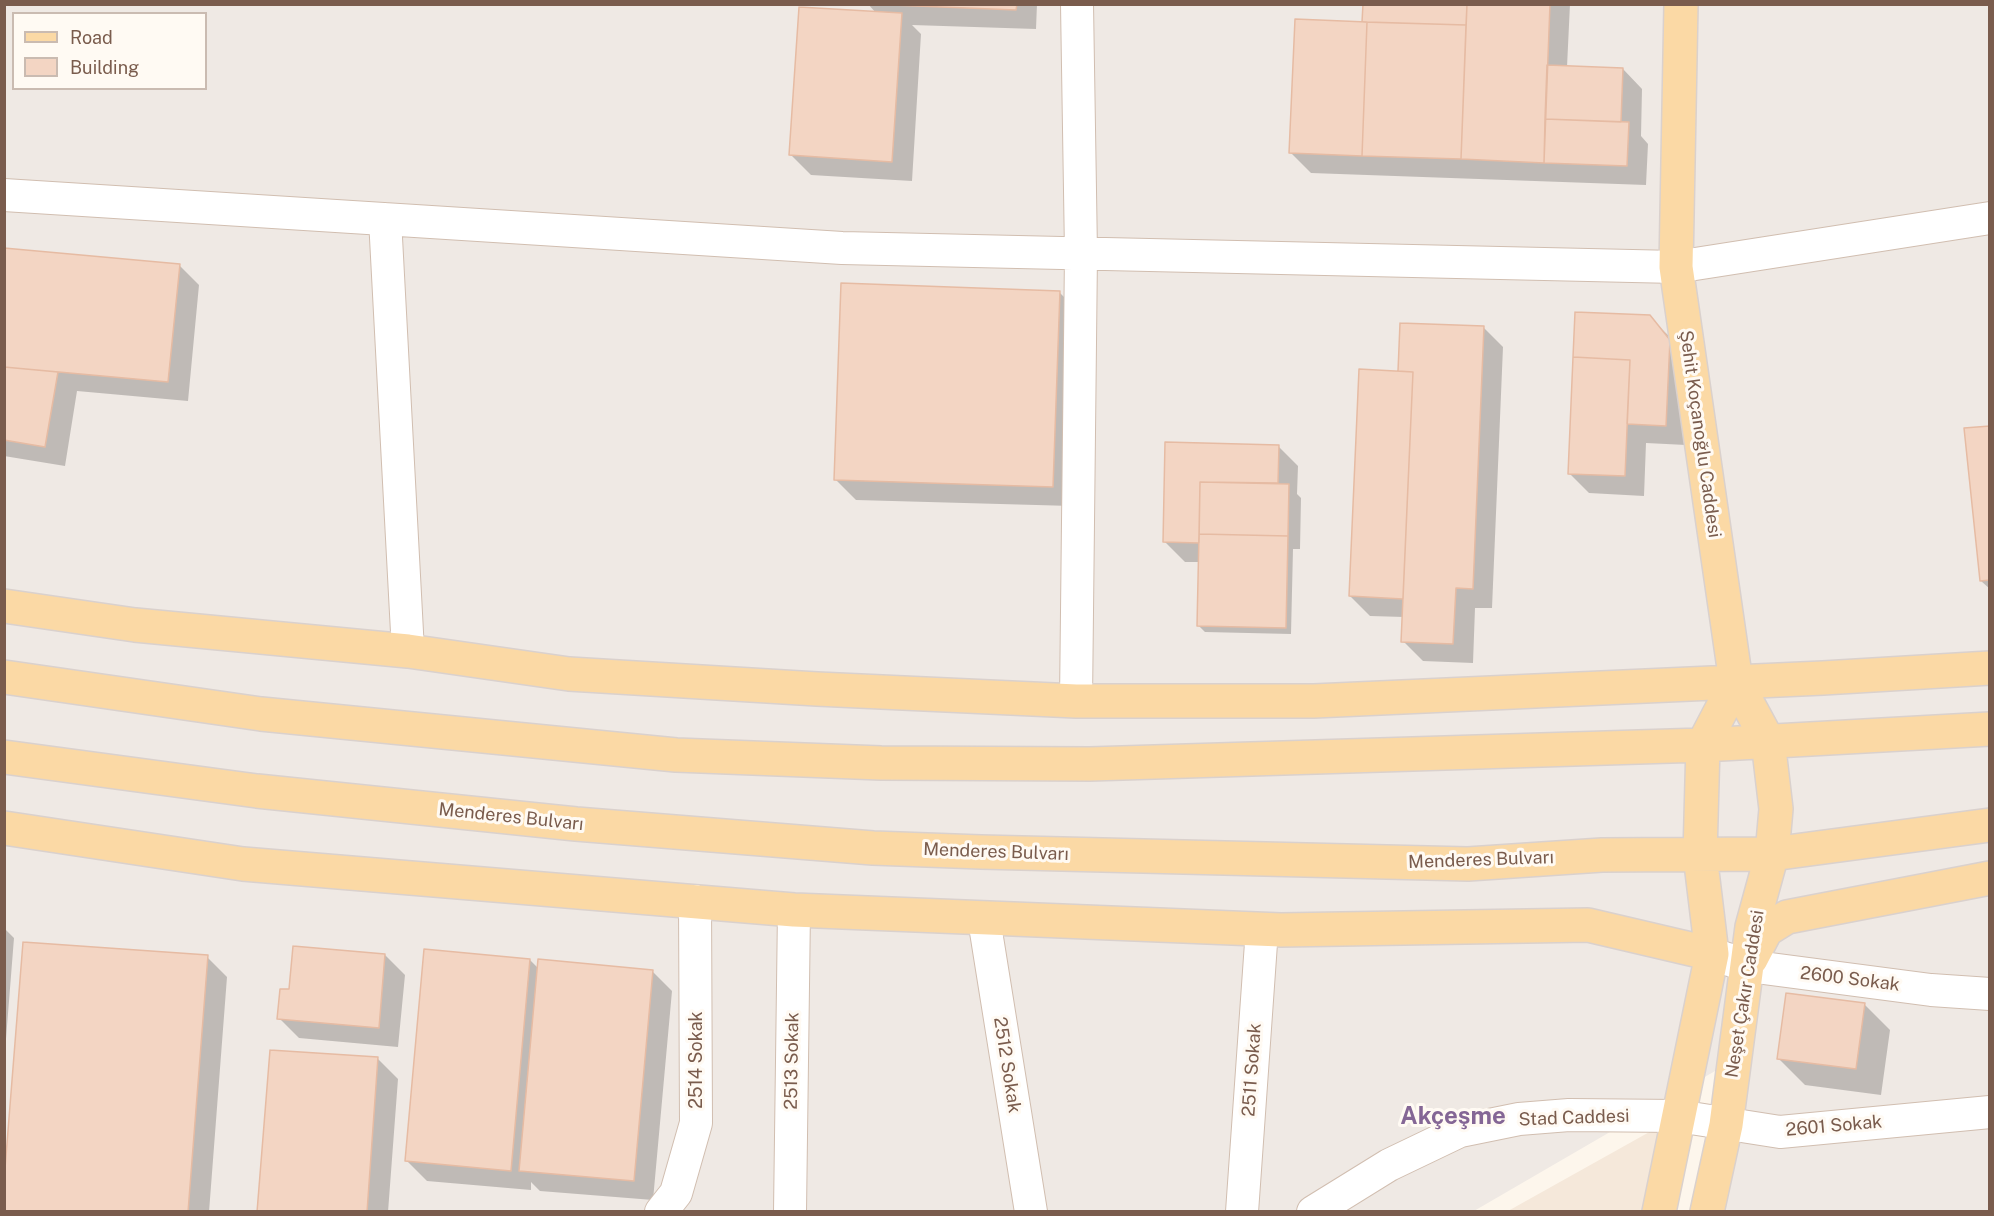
<!DOCTYPE html>
<html>
<head>
<meta charset="utf-8">
<style>
  body { margin:0 }
  #map { position:relative; width:1994px; height:1216px; overflow:hidden; background:#fdf6ec; font-family:"Public Sans",sans-serif }
  canvas { display:block }
  .frame { position:absolute; inset:0; border:6px solid #7a5c4d; pointer-events:none }
  .legend { position:absolute; left:12px; top:12px; width:195px; height:78px; box-sizing:border-box; background:#fffaf3; border:2px solid #cabbb1; margin:0; padding:8px 10px; list-style:none; font-size:18px; color:#7a5c4d }
  .legend li { display:flex; align-items:center; gap:12px; height:30px }
  .legend b { width:30px; border:2px solid #cabbb1 }
</style>
</head>
<body>
<div id="map">
<canvas width="1994" height="1216"></canvas>
<div class="frame"></div>
<ul class="legend">
<li><b style="height:8px;background:#fbd9a5"></b>Road</li>
<li><b style="height:16px;background:#f3d5c3"></b>Building</li>
</ul>
</div>
<script>
const ctx = document.querySelector('canvas').getContext('2d');
ctx.lineJoin = 'round';
function paint(path, color) {
  ctx.fillStyle = color;
  ctx.fill(path, 'evenodd');
}
function poly(rows) {
  const path = new Path2D();
  for (const r of rows) {
    path.moveTo(r[0], r[1]);
    for (let i = 2; i < r.length; i += 2) path.lineTo(r[i], r[i + 1]);
  }
  return path;
}
function trace(path, color, width, dash) {
  ctx.strokeStyle = color;
  ctx.lineWidth = width;
  ctx.lineCap = dash ? 'butt' : 'round';
  ctx.setLineDash(dash || []);
  ctx.stroke(path);
}
function drawText(font, color, halo, rows, align = 'center') {
  ctx.font = font + ' "Public Sans",sans-serif';
  ctx.lineWidth = 6;
  ctx.setLineDash([]);
  ctx.textBaseline = 'middle';
  ctx.strokeStyle = halo;
  ctx.fillStyle = color;
  for (const [text, x, y, turn = 0] of rows) {
    ctx.save();
    ctx.translate(x, y);
    ctx.rotate((+turn || 0) * Math.PI / 180);
    ctx.textAlign = isNaN(turn) ? turn : align;
    if (halo) ctx.strokeText(text, 0, 0);
    ctx.fillText(text, 0, 0);
    ctx.restore();
  }
}
paint(poly([
  [1678,1116,1656,1211,1508,1211]
]), '#f5e8da');
paint(poly([
  [5,5,1989,5,1989,1211,1701,1211,1734,1060,1474,1211,5,1212],
  [14,14,206,14,206,88,14,88]
]), '#efe9e4');
paint(poly([
  [868,4,1037,4,1036,29,912,25,921,34,912,181,811,175,791,155,876,13],
  [1364,4,1570,4,1567,67,1623,69,1642,89,1641,136,1648,144,1646,185,1311,173,1291,153,1363,23],
  [4,249,179,265,199,285,188,401,77,391,65,466,4,456],
  [1059,292,1079,312,1072,506,856,500,836,480],
  [1649,317,1670,337,1686,445,1646,443,1644,496,1589,493,1569,473],
  [1401,324,1483,327,1503,347,1492,608,1475,608,1473,663,1423,661,1403,641,1404,617,1370,616,1350,596,1399,372],
  [1990,427,1990,589,1981,581],
  [1167,444,1278,446,1298,466,1297,494,1301,498,1300,549,1293,549,1291,634,1205,632,1199,626,1200,562,1185,562,1165,542],
  [4,928,14,938,4,1064],
  [385,955,405,975,398,1047,299,1038,279,1018,291,991],
  [207,957,227,977,209,1212,4,1212],
  [530,960,539,969,652,971,672,991,653,1200,540,1191,531,1182,531,1190,427,1181,407,1161],
  [1864,1004,1890,1030,1881,1095,1805,1085,1779,1059],
  [378,1059,398,1079,388,1212,258,1212]
]), '#0003');
const building = poly([
  [867,4,1017,4,1016,10,867,4],
  [1363,4,1467,4,1466,25,1362,22,1363,4],
  [1467,4,1550,4,1544,163,1461,159,1467,4],
  [799,7,902,13,892,162,789,155,799,7],
  [1295,19,1367,22,1362,156,1289,153,1295,19],
  [1367,22,1466,25,1461,159,1362,156,1367,22],
  [1547,65,1623,68,1621,122,1545,119,1547,65],
  [1545,119,1629,122,1627,166,1544,163,1545,119],
  [4,248,180,264,168,382,4,367,4,248],
  [841,283,1060,291,1053,487,834,480,841,283],
  [1575,312,1650,315,1670,340,1666,426,1627,424,1630,360,1573,357,1575,312],
  [1400,323,1484,326,1473,589,1456,588,1453,644,1401,642,1413,372,1398,371,1400,323],
  [1573,357,1630,360,1625,476,1568,474,1573,357],
  [4,367,58,372,45,447,4,440,4,367],
  [1359,369,1413,372,1403,599,1349,596,1359,369],
  [1990,426,1990,580,1980,581,1964,428,1990,426],
  [1165,442,1279,445,1278,483,1200,482,1199,543,1163,542,1165,442],
  [1200,482,1289,484,1288,536,1199,534,1200,482],
  [1199,534,1288,536,1286,628,1197,626,1199,534],
  [23,942,208,955,188,1212,4,1212,4,1181,23,942],
  [293,946,385,954,379,1028,277,1019,280,989,289,989,293,946],
  [424,949,530,959,511,1171,405,1161,424,949],
  [538,959,653,970,634,1181,519,1171,538,959],
  [1786,993,1865,1003,1856,1069,1777,1059,1786,993],
  [270,1050,378,1057,367,1212,257,1212,270,1050]
]);
paint(building, '#f3d5c3');
trace(building, '#e6bba3', 1.5);
const minor = poly([
  [4,195,842,248,1676,267,1990,218],
  [385,219,408,651],
  [1076,701,1081,253,1077,4],
  [984,919,1031,1212],
  [1712,954,1748,966,1931,990,1990,994],
  [661,1212,676,1193,696,1123,695,901],
  [790,1212,794,910],
  [1242,1212,1262,929],
  [1313,1212,1389,1165,1460,1131,1519,1119,1569,1115,1678,1116,1780,1132,1990,1112]
]);
const major = poly([
  [4,606,135,625,408,651,569,674,817,689,1076,701,1314,701,1823,678,1990,668],
  [4,677,261,714,676,755,881,763,1090,764,1703,745,1990,729],
  [4,757,257,791,576,824,873,848,981,852,1468,864,1602,855,1772,854,1990,825],
  [4,828,243,864,794,910,1281,930,1588,925,1712,954],
  [1751,959,1766,930,1787,917,1990,878],
  [1659,1212,1712,954,1700,855,1703,745,1736,682,1676,267,1681,4],
  [1707,1212,1726,1125,1752,927,1772,854,1776,809,1768,741,1736,682]
]);
trace(minor, '#d1beb0', 34);
trace(major, '#dad1cd', 36);
trace(minor, '#fff', 32);
trace(major, '#fbd9a5', 33);
drawText('18px', '#7a5c4d', '#fffaf3', [
  ["Şehit Koçanoğlu Caddesi",1700,434,82],
  ["Menderes Bulvarı",511,817,6],
  ["Menderes Bulvarı",996,852,2],
  ["Menderes Bulvarı",1481,860,-2],
  ["2600 Sokak",1850,979,7],
  ["Neşet Çakır Caddesi",1745,994,-81],
  ["2514 Sokak",696,1060,-90],
  ["2513 Sokak",792,1061,-89],
  ["2512 Sokak",1007,1065,81],
  ["2511 Sokak",1252,1070,-86],
  ["Stad Caddesi",1574,1118,-2],
  ["2601 Sokak",1834,1126,-5]
]);
drawText('bold 24px', '#846695', '#fffaf3', [
  ["Akçeşme",1453,1117]
]);
</script>
</body>
</html>
